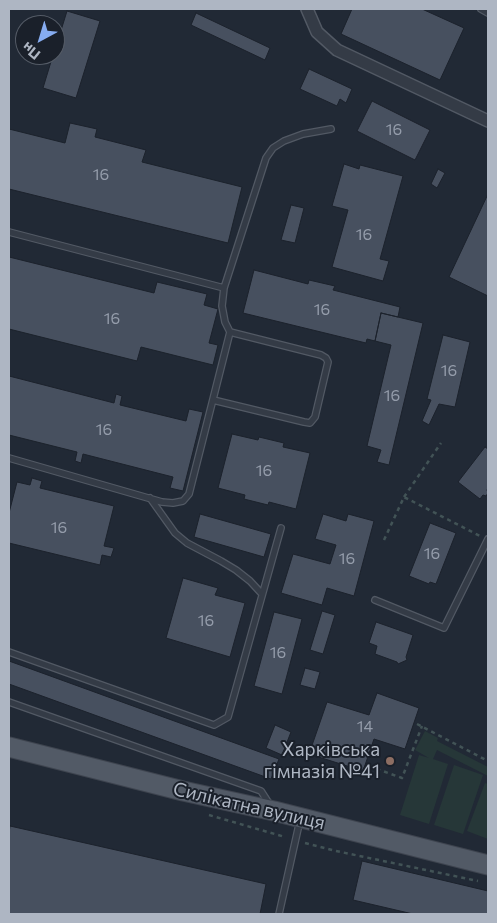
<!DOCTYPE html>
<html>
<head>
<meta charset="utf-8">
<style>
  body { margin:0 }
  #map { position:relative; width:497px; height:923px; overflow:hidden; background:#212935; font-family:Commissioner,sans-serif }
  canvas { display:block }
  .frame { position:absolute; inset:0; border:10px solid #aeb6c3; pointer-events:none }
  .north { position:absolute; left:15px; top:15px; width:50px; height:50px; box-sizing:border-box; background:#1a202a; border:1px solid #555c67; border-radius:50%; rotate:219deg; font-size:14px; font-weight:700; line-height:20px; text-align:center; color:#aeb6c3 }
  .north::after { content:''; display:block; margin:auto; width:18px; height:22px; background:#86acf0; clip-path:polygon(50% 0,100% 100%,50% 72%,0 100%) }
</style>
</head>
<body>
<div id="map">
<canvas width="497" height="923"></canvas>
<div class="frame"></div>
<div class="north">Пн</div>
</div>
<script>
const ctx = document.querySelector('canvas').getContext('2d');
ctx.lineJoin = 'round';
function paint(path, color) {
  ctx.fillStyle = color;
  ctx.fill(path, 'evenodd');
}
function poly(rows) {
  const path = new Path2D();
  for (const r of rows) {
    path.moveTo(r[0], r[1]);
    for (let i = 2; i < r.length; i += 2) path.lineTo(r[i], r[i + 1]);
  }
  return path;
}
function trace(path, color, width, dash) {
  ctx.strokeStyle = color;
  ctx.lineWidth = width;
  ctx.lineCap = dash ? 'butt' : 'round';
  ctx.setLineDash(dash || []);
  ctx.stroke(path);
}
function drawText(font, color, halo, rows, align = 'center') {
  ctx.font = font + ' Commissioner,sans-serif';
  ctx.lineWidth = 4;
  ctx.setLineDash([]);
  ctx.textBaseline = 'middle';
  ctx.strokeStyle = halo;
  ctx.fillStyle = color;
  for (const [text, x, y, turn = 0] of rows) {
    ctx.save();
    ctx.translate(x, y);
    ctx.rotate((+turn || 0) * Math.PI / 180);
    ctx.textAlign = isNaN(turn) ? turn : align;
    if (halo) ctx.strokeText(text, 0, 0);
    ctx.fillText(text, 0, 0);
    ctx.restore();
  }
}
paint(poly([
  [425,731,438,738,437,741,488,767,488,776,437,750,433,759,448,764,429,824,400,815,419,755,429,758,415,750],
  [454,765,483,775,463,834,434,825],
  [485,783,488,784,488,839,467,831]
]), '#263738');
const building = poly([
  [352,9,422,9,464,28,440,80,341,34,352,9],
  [67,11,100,21,76,98,43,88,53,55,55,55,55,50,67,11],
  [196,13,270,48,265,60,191,25,196,13],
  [309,69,352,89,346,103,340,99,337,106,300,89,309,69],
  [372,101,430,130,415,160,357,131,372,101],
  [70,123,97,129,95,137,146,150,142,162,242,187,228,243,9,189,9,129,65,143,70,123],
  [344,164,359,169,360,165,403,176,380,259,389,261,383,281,332,267,348,210,332,206,344,164],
  [438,169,445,173,437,188,431,184,438,169],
  [488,194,488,296,449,277,488,194],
  [291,205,304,208,295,243,281,240,291,205],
  [9,257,154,293,157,282,207,294,204,305,218,309,209,343,218,345,213,365,141,347,137,361,9,329,9,257],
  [254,270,308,284,309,280,335,286,333,290,400,307,398,317,381,313,375,341,367,339,366,343,243,313,254,270],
  [381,313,423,323,389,465,377,462,381,450,367,446,391,345,375,341,381,313],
  [443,335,470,342,455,407,439,404,429,425,422,421,431,400,427,399,443,335],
  [9,376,114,403,116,394,122,396,120,405,186,421,189,409,203,412,183,491,170,488,173,477,83,454,81,463,75,461,77,452,9,435,9,376],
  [232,434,258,440,259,437,284,443,283,447,310,453,296,509,269,502,268,505,244,499,245,495,218,488,232,434],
  [485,447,488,449,488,488,487,490,488,493,486,496,483,495,480,499,458,482,485,447],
  [32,478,42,481,40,488,114,506,104,546,114,548,111,557,102,555,100,565,9,543,9,513,17,482,30,485,32,478],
  [200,514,271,534,264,557,194,537,200,514],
  [323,514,346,521,348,514,374,521,354,596,327,588,322,605,281,593,293,554,330,564,336,545,315,539,323,514],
  [430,523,456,533,436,584,430,582,429,584,409,576,430,523],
  [183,578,218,588,215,595,245,603,230,657,166,638,183,578],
  [322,611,335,615,323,654,310,650,322,611],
  [274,612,302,619,282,694,254,686,274,612],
  [376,622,413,635,406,657,407,660,398,664,397,662,375,654,377,646,369,643,376,622],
  [9,661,279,759,271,779,9,684,9,661],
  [305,668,320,672,315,689,300,685,305,668],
  [377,693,419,708,405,749,374,739,363,771,309,754,327,702,369,715,377,693],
  [275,725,291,732,282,755,266,748,275,725],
  [10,826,266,884,260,914,9,914,9,833,10,826],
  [362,861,488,891,488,914,413,914,353,900,362,861]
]);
paint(building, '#47505f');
trace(building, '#1c222c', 1);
const lane = poly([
  [481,9,488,13],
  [9,232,224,288],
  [213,400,304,422,310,423,315,417,328,362,326,358,321,355,230,332],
  [9,458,162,502,173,503,183,501,189,494,230,332,225,322,222,306,224,288,266,158,273,148,284,141,303,134,331,129],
  [150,498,175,533,187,543,221,561,236,570,250,581,262,594],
  [375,600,444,628,488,539],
  [9,652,214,725,228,717,281,528],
  [9,702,261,791,270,805],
  [279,914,300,820]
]);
const street = poly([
  [307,9,317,32,337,50,488,121]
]);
const primary = poly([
  [9,747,183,791,274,811,488,865]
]);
trace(lane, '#525964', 8);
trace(street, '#525964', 14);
trace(primary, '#3e444f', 21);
trace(poly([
  [404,497,441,443],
  [384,540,404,497,480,536],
  [417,724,488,761],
  [369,766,402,778,422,726],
  [209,815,285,837],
  [305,843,336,851,478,881]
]), '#425356', 2.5, [4, 4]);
trace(lane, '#343b46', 5.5);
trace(street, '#343b46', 11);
trace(primary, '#525a66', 19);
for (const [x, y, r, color] of [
  [390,761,5,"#8d6e63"]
]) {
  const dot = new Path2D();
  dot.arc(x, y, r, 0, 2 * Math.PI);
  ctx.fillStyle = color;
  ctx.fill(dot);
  trace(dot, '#1a202a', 2);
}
drawText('16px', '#949caa', null, [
  ["16",394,130],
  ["16",101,175],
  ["16",364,235],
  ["16",322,310],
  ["16",112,319],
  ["16",449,371],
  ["16",392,396],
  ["16",104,430],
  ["16",264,471],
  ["16",59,528],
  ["16",432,554],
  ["16",347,559],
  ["16",206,621],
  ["16",278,653],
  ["14",365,727]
]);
drawText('19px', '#aeb6c3', '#1a202a', [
  ["Харківська",380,750],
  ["гімназія №41",380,772]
], 'right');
drawText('19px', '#aeb6c3', '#1a202a', [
  ["Силікатна вулиця",249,806,13]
]);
</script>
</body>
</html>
